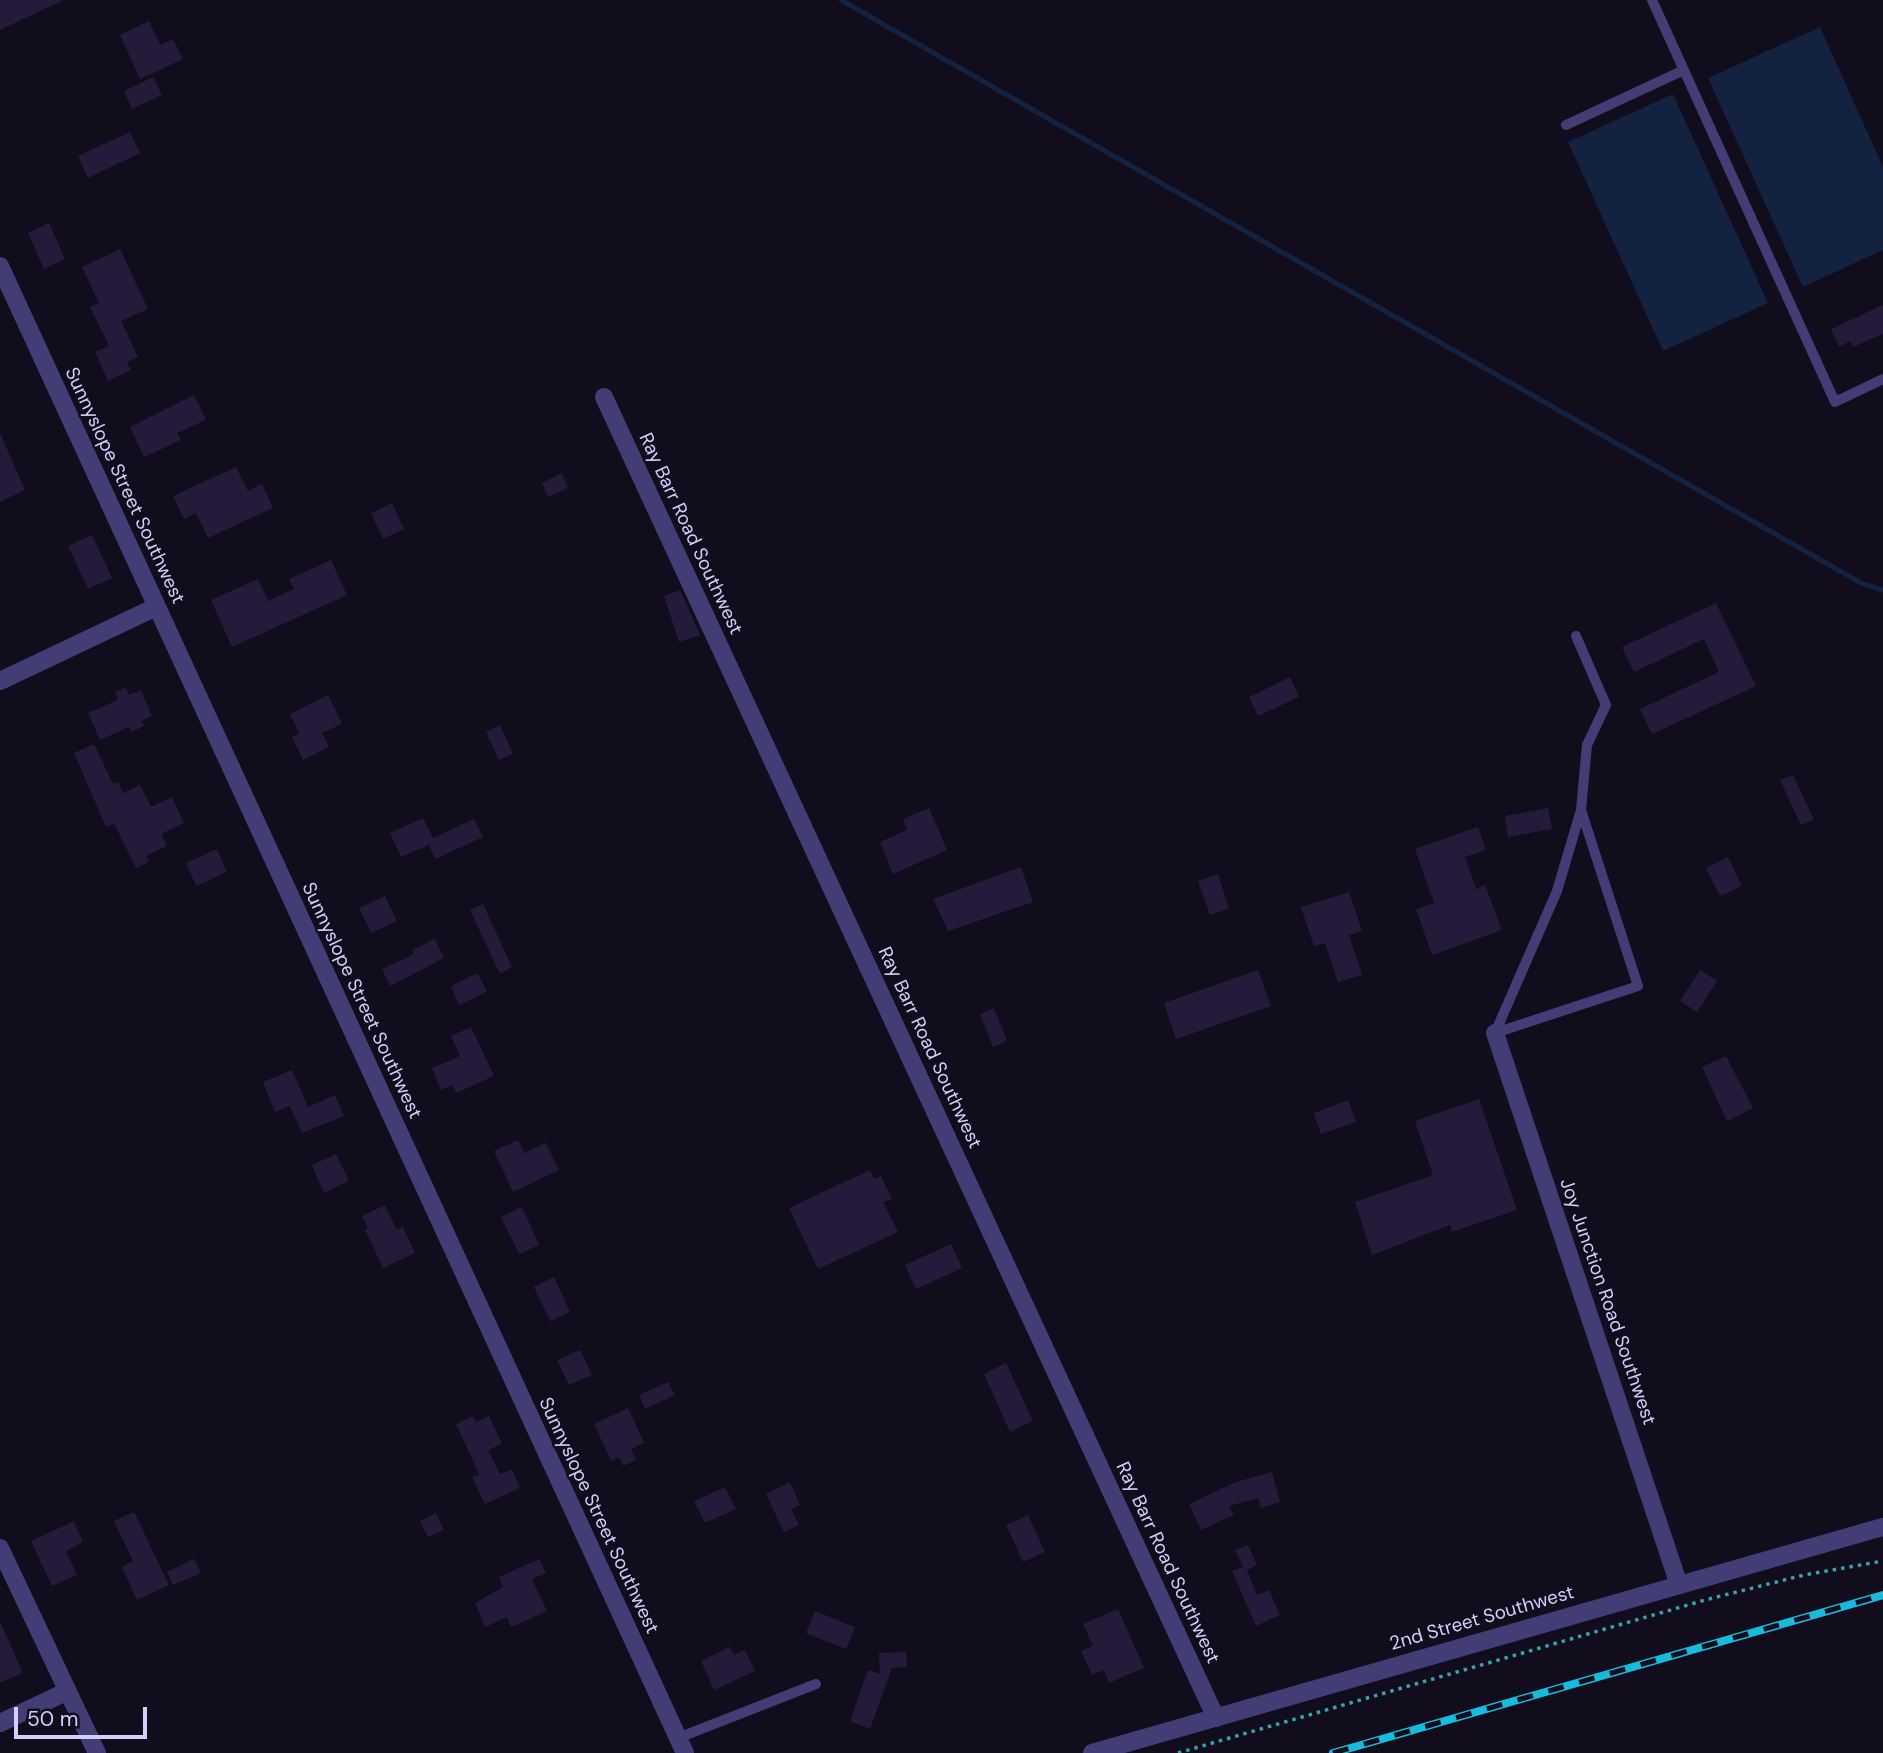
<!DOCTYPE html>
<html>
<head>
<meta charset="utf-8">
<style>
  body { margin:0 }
  #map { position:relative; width:1883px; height:1753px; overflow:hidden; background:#110d1c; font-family:"DM Sans",sans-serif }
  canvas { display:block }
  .scale { position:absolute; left:14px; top:1707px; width:133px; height:32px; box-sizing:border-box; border:4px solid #d5cdfa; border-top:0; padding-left:9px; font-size:21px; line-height:24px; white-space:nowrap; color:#d5cdfa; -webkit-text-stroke:5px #110d1c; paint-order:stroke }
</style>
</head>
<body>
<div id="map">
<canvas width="1883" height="1753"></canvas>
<div class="scale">50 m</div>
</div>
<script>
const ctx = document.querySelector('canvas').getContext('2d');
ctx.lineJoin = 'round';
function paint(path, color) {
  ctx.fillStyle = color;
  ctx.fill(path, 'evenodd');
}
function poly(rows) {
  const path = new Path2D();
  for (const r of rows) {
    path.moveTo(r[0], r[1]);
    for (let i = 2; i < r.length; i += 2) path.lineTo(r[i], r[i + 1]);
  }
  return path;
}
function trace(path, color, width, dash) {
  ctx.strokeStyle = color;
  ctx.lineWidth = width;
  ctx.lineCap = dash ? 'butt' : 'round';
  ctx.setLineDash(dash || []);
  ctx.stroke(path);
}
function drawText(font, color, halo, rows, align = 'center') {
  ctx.font = font + ' "DM Sans",sans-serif';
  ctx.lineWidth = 5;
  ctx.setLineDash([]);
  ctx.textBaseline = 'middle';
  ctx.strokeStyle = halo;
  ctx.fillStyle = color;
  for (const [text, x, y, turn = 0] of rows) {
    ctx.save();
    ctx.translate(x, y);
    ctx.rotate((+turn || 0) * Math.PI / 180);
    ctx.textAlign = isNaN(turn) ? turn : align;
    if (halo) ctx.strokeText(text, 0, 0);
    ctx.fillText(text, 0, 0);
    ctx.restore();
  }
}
paint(poly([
  [1820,27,1883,167,1883,250,1803,287,1708,78],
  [1673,94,1768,303,1663,351,1568,142]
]), '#122240');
trace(poly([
  [841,0,1861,583,1883,590]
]), '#122240', 5);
paint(poly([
  [0,0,64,0,0,30],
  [149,21,160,45,173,39,183,59,140,79,120,35],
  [153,77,162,95,132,109,124,91],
  [130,132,140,153,88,178,78,156],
  [49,223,65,259,44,269,28,233],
  [120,249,148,309,121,321,138,357,127,362,131,370,108,381,95,352,109,346,90,307,99,303,82,267],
  [1883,305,1883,334,1853,347,1850,341,1839,347,1831,329],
  [194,395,206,420,177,433,181,440,144,457,130,427],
  [0,433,25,490,0,502],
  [236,467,248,491,262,484,273,508,208,538,196,513,184,519,173,496],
  [562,473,568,488,548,497,542,483],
  [392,503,404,529,383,539,371,513],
  [92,535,112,578,88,589,68,546],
  [331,560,347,595,232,647,211,600,258,579,268,601,294,589,289,579],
  [680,590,700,635,679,642,664,596],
  [1716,603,1756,686,1652,734,1640,709,1719,672,1704,639,1634,672,1622,647],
  [1290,677,1299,697,1258,716,1249,697],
  [126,687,129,695,141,690,152,716,141,721,144,726,131,732,129,727,100,740,88,713,118,700,115,692],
  [328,695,342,724,322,733,329,747,303,760,292,737,299,733,290,714],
  [500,725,513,754,499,760,486,732],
  [94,744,113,784,118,782,123,793,140,785,151,807,172,797,184,823,161,834,167,846,146,856,149,862,136,868,114,823,106,827,74,753],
  [1793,775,1814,820,1801,825,1780,780],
  [929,808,947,850,893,874,880,842,907,830,903,819],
  [1548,808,1552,829,1508,837,1505,816],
  [423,818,433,838,474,819,483,837,435,859,429,845,401,857,390,833],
  [1478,827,1486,850,1465,857,1476,889,1485,885,1502,930,1432,955,1416,909,1434,903,1415,849],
  [217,849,227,872,196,886,186,863],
  [1728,857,1742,886,1720,896,1706,868],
  [1021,867,1033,902,948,931,933,899],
  [1218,874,1229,909,1210,915,1198,881],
  [1349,892,1362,931,1349,935,1362,975,1338,982,1325,943,1314,946,1301,907],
  [385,896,397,921,371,933,359,908],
  [483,904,512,967,500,974,470,910],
  [435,939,444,958,390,986,382,969,414,954,412,950],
  [1258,970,1271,1006,1176,1039,1164,1003],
  [1700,970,1717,981,1697,1012,1680,1001],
  [478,973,487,992,459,1005,451,986],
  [994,1008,1007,1041,993,1047,980,1014],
  [471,1027,494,1076,456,1093,452,1085,441,1090,432,1068,460,1056,451,1036],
  [1726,1056,1753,1108,1727,1121,1702,1067],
  [292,1070,308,1107,335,1095,344,1116,302,1133,290,1106,275,1112,263,1082],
  [1479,1099,1517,1210,1452,1232,1450,1225,1372,1255,1355,1202,1433,1175,1415,1121],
  [1348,1100,1356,1122,1321,1134,1314,1113],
  [518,1140,524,1153,546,1143,559,1170,513,1192,494,1151],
  [336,1154,349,1181,324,1193,312,1165],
  [870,1170,874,1179,881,1176,892,1199,883,1202,898,1232,818,1269,789,1208],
  [385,1205,397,1230,403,1227,415,1253,383,1268,365,1230,368,1228,362,1216],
  [522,1207,539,1245,519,1254,501,1217],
  [951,1244,962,1268,916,1289,905,1265],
  [554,1277,570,1312,550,1321,534,1287],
  [580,1350,592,1375,569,1385,557,1360],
  [1006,1363,1033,1421,1010,1432,984,1374],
  [668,1382,675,1395,645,1409,639,1395],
  [628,1408,644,1443,631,1449,636,1460,623,1466,619,1457,611,1461,594,1424],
  [473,1416,476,1422,489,1416,502,1444,488,1450,500,1474,512,1469,520,1488,485,1504,472,1477,479,1474,456,1424],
  [1272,1472,1280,1502,1261,1508,1258,1498,1229,1506,1234,1515,1201,1530,1189,1504,1236,1482],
  [790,1482,800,1505,791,1509,799,1525,784,1532,766,1494],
  [725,1487,736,1509,705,1523,694,1501],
  [134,1512,169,1585,137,1600,122,1567,133,1561,114,1521],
  [436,1513,444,1530,428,1537,420,1521],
  [1028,1515,1045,1552,1023,1562,1006,1525],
  [74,1521,83,1542,66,1551,77,1575,52,1586,31,1541],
  [1248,1545,1257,1565,1247,1570,1257,1595,1269,1590,1280,1615,1256,1626,1232,1571,1243,1567,1235,1550],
  [194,1559,201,1573,173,1585,167,1572],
  [539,1559,546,1573,532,1579,547,1611,511,1627,507,1617,485,1627,475,1603,503,1587,499,1577],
  [1118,1609,1144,1668,1109,1683,1104,1670,1092,1675,1081,1651,1093,1646,1083,1624],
  [815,1611,855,1627,846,1649,806,1633],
  [0,1622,23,1673,0,1683],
  [730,1647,734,1655,745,1650,755,1671,714,1690,701,1661],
  [906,1652,907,1667,892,1668,870,1729,850,1721,868,1670,880,1674,879,1653]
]), '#241b3b');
trace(poly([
  [1178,1753,1705,1600,1804,1575,1883,1561]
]), '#39a2a2', 3.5, [3.5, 5]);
trace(poly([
  [1652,0,1835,402,1883,379],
  [1566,125,1684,70],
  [1576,636,1606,705,1587,745,1581,810],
  [1581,810,1638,986,1495,1033,1557,891,1581,810],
  [678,1738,816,1684]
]), '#433d76', 10);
trace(poly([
  [0,266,685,1753],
  [604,397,1216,1718],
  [0,681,156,607],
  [1495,1033,1679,1585],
  [0,1548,97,1753],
  [0,1723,68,1691]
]), '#433d76', 18);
trace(poly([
  [1092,1753,1883,1527]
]), '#433d76', 18);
const rail = poly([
  [1333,1753,1883,1595]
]);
trace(rail, '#17bcdc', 8);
trace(rail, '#110d1c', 5, [16]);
drawText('19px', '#d5cdfa', '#110d1c', [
  ["Sunnyslope Street Southwest",124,486,65],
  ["Ray Barr Road Southwest",690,534,65],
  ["Sunnyslope Street Southwest",361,1001,65],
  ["Ray Barr Road Southwest",929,1048,65],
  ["Joy Junction Road Southwest",1607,1302,71],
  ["Sunnyslope Street Southwest",598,1516,65],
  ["Ray Barr Road Southwest",1167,1563,65],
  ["2nd Street Southwest",1482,1619,-16]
]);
</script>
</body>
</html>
